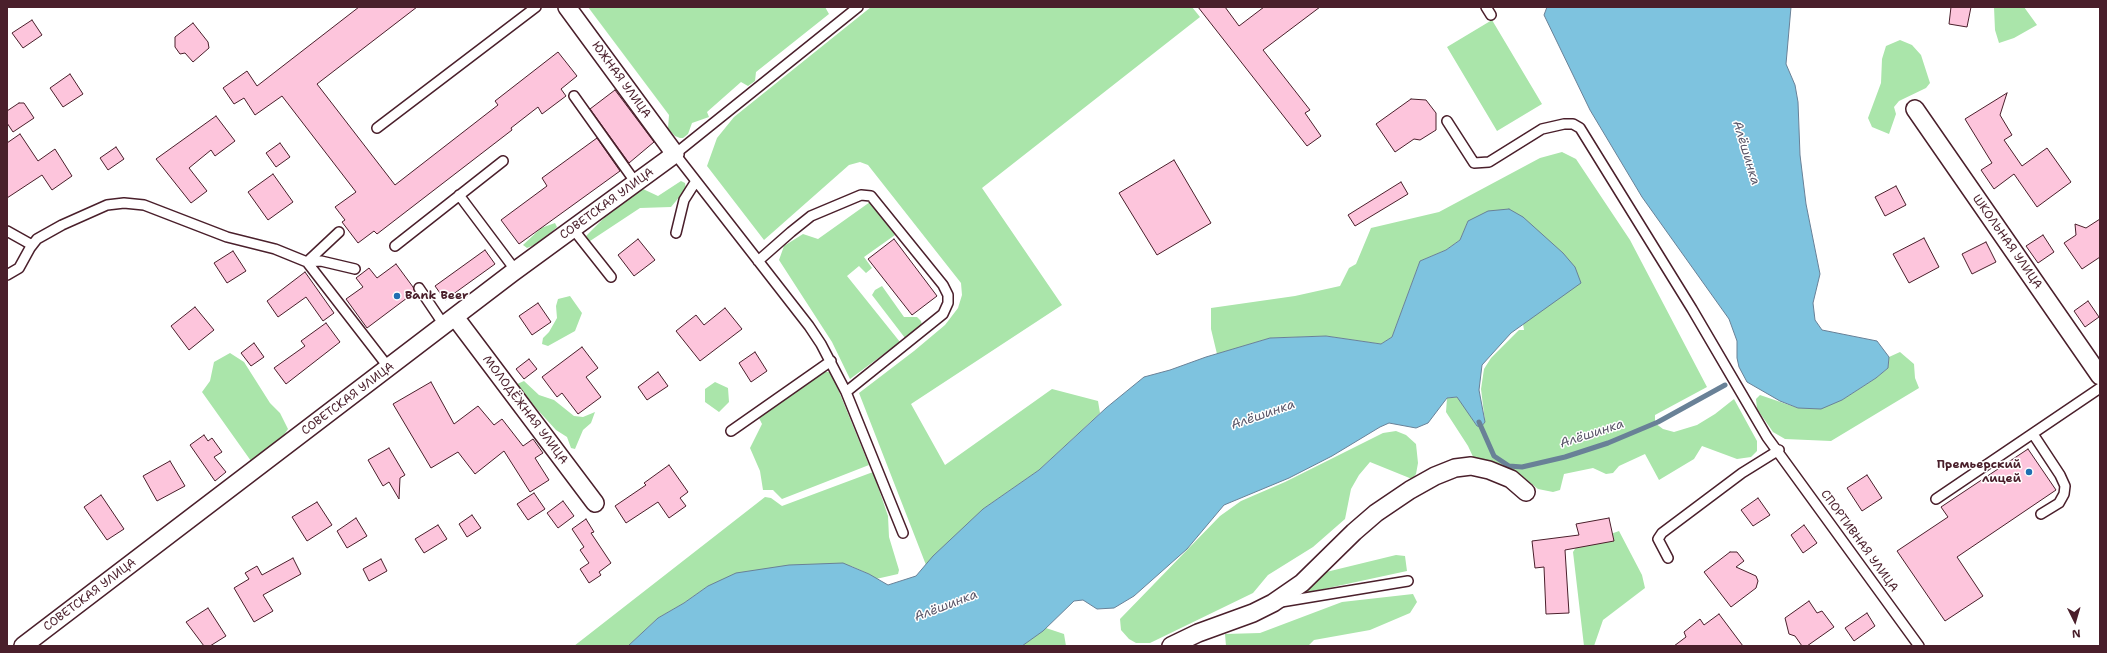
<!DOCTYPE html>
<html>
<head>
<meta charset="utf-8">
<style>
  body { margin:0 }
  #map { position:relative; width:2107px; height:653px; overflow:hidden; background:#fff; font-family:"Shantell Sans",sans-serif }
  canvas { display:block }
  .frame { position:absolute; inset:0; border:8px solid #4a1f2b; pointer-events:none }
  .north { position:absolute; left:2055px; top:601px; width:40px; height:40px; -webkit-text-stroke:3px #fff; paint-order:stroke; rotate:175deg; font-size:11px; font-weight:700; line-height:16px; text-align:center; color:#4a1f2b }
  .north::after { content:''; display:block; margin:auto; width:14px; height:18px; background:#4a1f2b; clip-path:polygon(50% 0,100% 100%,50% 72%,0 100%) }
</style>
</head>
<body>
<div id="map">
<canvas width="2107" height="653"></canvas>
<div class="frame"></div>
<div class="north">N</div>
</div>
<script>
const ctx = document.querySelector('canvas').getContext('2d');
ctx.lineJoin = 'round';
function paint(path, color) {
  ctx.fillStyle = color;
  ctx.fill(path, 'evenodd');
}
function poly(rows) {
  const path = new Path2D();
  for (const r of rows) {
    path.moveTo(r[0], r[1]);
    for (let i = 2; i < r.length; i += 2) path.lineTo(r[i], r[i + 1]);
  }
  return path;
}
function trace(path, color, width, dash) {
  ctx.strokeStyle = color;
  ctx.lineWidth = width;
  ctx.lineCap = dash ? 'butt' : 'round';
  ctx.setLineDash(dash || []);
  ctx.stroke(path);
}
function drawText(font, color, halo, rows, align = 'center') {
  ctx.font = font + ' "Shantell Sans",sans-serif';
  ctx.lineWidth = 3;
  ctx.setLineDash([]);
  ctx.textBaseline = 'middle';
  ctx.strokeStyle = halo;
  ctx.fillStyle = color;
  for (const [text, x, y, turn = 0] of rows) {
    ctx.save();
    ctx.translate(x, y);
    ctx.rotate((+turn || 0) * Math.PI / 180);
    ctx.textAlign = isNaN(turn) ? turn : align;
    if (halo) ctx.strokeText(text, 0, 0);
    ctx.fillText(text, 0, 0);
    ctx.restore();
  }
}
paint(poly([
  [588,7,825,7,829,14,756,72,755,81,748,86,741,82,707,112,709,117,692,123,688,134,683,138,680,138,675,136,668,129,669,115],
  [871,7,1192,7,1200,17,982,188,1062,305,911,404,945,465,1052,389,1098,401,1100,413,1039,470,983,509,926,565,859,393,914,351,945,325,958,308,962,295,961,283,868,165,860,162,849,165,764,240,707,166,717,138,734,117],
  [1994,7,2024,7,2037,25,2014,38,1999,43,1995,30],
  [1492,20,1542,104,1497,131,1447,47],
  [1900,40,1912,45,1921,55,1930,83,1926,88,1899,101,1894,107,1896,114,1889,134,1872,127,1868,118,1881,83,1882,59,1886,46],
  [1562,152,1576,159,1630,240,1707,387,1655,415,1655,423,1663,429,1674,432,1697,425,1715,414,1734,399,1757,441,1757,451,1751,457,1737,459,1702,446,1694,459,1659,480,1645,454,1619,466,1613,473,1606,474,1593,468,1564,474,1560,490,1553,492,1538,489,1522,476,1499,465,1475,461,1468,446,1446,412,1447,398,1458,397,1477,426,1481,427,1485,422,1481,389,1484,369,1491,358,1519,330,1524,330,1523,324,1542,309,1468,221,1460,240,1446,250,1420,261,1392,337,1381,344,1326,336,1270,338,1217,354,1211,329,1211,308,1295,296,1340,286,1349,268,1356,264,1371,228,1439,212,1540,158],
  [681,181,685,183,686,189,671,207,640,208,587,243,586,236,620,202,643,189,658,196],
  [870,202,895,235,864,257,872,268,866,273,859,266,847,276,900,342,850,379,832,342,779,260,784,246,803,234,818,239],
  [555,223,557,227,539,243,527,248,523,245,541,228],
  [882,286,904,317,917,317,921,321,922,325,905,338,872,295,875,290],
  [570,296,582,313,575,331,548,346,542,344,543,338,549,332,557,318,556,306,558,299],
  [1900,352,1914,364,1915,378,1919,388,1831,441,1785,439,1773,432,1757,409,1756,399,1760,395,1798,408,1842,400,1876,378,1888,368,1889,357],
  [230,353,244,362,270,403,280,413,288,429,279,442,251,461,202,392,210,381,214,362],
  [824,372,831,372,869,465,782,499,773,490,763,490,760,471,750,448,762,424,759,418],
  [524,381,539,395,554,400,574,416,583,417,595,412,591,423,583,430,575,449,571,448,567,437,556,430,515,385],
  [715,382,728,388,729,402,719,412,705,402,705,389],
  [1396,431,1406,435,1416,444,1418,463,1416,474,1412,479,1370,462,1359,475,1351,489,1345,519,1313,547,1268,575,1253,593,1150,643,1136,643,1129,639,1121,630,1120,619,1220,516,1241,501,1285,482,1383,433],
  [873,472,888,516,889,537,899,570,898,574,876,579,869,574,851,566,708,586,684,603,658,618,628,646,574,646,765,497,771,498,782,506],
  [1619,531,1642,575,1645,588,1603,620,1594,646,1584,646,1573,552,1582,538,1605,536],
  [1396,555,1405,556,1407,571,1305,593,1298,591,1318,574],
  [1413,594,1417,602,1410,613,1370,630,1314,640,1308,646,1226,646,1225,634,1260,633,1342,602],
  [1046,628,1064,634,1066,646,1022,646]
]), '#aae5aa');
const water = poly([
  [1547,7,1791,7,1786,64,1795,85,1798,102,1800,155,1806,204,1820,274,1813,303,1815,320,1822,330,1877,341,1889,357,1888,368,1876,378,1842,400,1821,409,1798,408,1780,401,1747,382,1739,367,1737,358,1737,341,1729,319,1642,197,1590,110,1544,15,1547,7],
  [1509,209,1523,217,1563,253,1575,267,1581,283,1511,333,1482,365,1479,390,1485,422,1481,427,1477,426,1457,397,1447,398,1428,423,1416,428,1389,423,1380,427,1332,456,1289,478,1224,505,1187,549,1134,596,1114,608,1097,609,1083,600,1074,601,1043,631,1022,646,628,646,658,618,684,603,708,586,736,573,789,565,843,563,869,574,888,585,916,576,933,556,983,509,1039,470,1106,408,1144,377,1170,370,1206,357,1270,338,1326,336,1381,344,1392,337,1420,261,1446,250,1460,240,1468,221,1488,211,1509,209]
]);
paint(water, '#7ec3df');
trace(water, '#698197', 1);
trace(poly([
  [1479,422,1494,456,1509,466,1522,467,1565,457,1608,443,1658,422,1725,385]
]), '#698197', 5);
const building = poly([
  [359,7,417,7,317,84,395,185,498,105,495,101,558,52,577,76,561,89,566,96,542,114,538,107,511,128,512,130,377,234,374,231,358,243,342,222,345,220,335,207,356,192,282,96,255,115,244,98,234,104,223,88,247,71,257,86,359,7],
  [1198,7,1225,7,1239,26,1264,7,1320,7,1263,50,1310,110,1305,113,1321,136,1307,146,1198,7],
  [1951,7,1971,7,1967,27,1949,24,1951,7],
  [32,20,42,35,23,48,12,33,32,20],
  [193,23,208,42,209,48,193,62,185,53,180,54,175,47,175,37,193,23],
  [70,74,83,94,63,107,50,88,70,74],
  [615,90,654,142,629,163,590,109,615,90],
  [2007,93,2000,115,2012,135,2004,140,2022,166,2047,148,2071,182,2037,207,2014,174,1994,189,1981,170,1992,163,1965,119,2007,93],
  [1411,99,1426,100,1436,113,1436,130,1420,140,1414,139,1395,152,1376,124,1411,99],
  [19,103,24,103,34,118,13,132,7,123,7,111,19,103],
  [216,116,235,141,215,156,211,150,189,168,207,191,191,203,156,159,216,116],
  [20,134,38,161,55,149,72,176,52,190,42,175,7,198,7,143,20,134],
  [597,138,620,171,519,244,501,220,547,186,542,178,597,138],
  [280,143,290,157,276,167,266,153,280,143],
  [116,147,124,159,108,170,100,158,116,147],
  [1174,160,1211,223,1157,255,1119,193,1174,160],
  [273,174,293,202,268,220,248,192,273,174],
  [1401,182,1408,194,1355,226,1348,215,1401,182],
  [1896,186,1906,205,1885,216,1875,197,1896,186],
  [2100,219,2100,257,2082,269,2064,243,2076,235,2075,224,2086,228,2100,219],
  [2043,235,2054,252,2038,263,2026,246,2043,235],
  [1924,238,1939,267,1909,283,1893,254,1924,238],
  [638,239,655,260,634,276,618,255,638,239],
  [894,239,937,296,912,315,868,259,894,239],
  [1986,242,1996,262,1972,274,1962,254,1986,242],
  [485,250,495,264,445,300,435,286,485,250],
  [233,251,246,271,227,283,214,263,233,251],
  [396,264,413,287,415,292,367,328,346,299,363,287,356,278,369,268,377,278,396,264],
  [305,272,334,313,323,321,306,297,278,317,267,301,305,272],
  [2088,301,2099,317,2085,327,2074,311,2088,301],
  [538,303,551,322,532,335,519,316,538,303],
  [195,307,214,330,189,350,171,326,195,307],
  [725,308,742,329,700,361,676,331,696,315,704,325,725,308],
  [326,323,340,342,286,384,274,368,305,346,301,341,326,323],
  [254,343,264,357,251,366,241,353,254,343],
  [582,347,598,368,586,377,601,397,578,414,562,393,557,397,542,377,582,347],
  [755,352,767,371,751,382,739,363,755,352],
  [529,359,537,369,524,379,516,369,529,359],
  [658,372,668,386,647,400,638,387,658,372],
  [431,382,454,424,478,406,494,425,502,419,523,446,533,439,543,453,535,458,549,480,530,492,504,451,475,474,458,452,431,468,393,404,431,382],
  [204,435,208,441,212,438,222,452,214,457,226,472,215,481,190,445,204,435],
  [389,448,405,475,400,478,399,499,389,482,383,486,368,460,389,448],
  [2028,449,2056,490,1957,557,1983,596,1945,621,1897,551,1948,517,1941,507,2028,449],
  [170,461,185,486,157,501,143,476,170,461],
  [669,465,688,492,680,498,686,506,669,518,658,502,626,523,615,506,646,485,644,483,669,465],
  [1867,475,1882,498,1862,511,1847,488,1867,475],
  [534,493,545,509,528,520,517,504,534,493],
  [101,495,124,529,107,540,84,507,101,495],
  [1758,498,1770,515,1753,526,1741,510,1758,498],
  [563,501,574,516,558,528,547,513,563,501],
  [317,502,332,525,307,541,292,517,317,502],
  [472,515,481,528,467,537,459,524,472,515],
  [356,518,367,536,347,548,337,531,356,518],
  [1609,518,1614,541,1565,550,1569,613,1546,614,1544,567,1535,568,1532,541,1579,535,1576,524,1609,518],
  [586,519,594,532,591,533,611,563,599,572,601,575,589,583,580,569,589,563,580,550,584,547,572,529,586,519],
  [438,525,447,539,424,553,415,539,438,525],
  [1804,525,1817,543,1803,553,1791,535,1804,525],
  [1730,552,1737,552,1744,561,1736,567,1756,576,1758,581,1756,588,1731,607,1704,572,1730,552],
  [293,558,301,574,263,595,273,611,254,622,234,588,249,579,245,573,257,566,262,575,293,558],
  [381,559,387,571,369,581,363,569,381,559],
  [1809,601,1817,613,1822,611,1834,627,1807,646,1802,646,1795,636,1789,634,1785,618,1809,601],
  [208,608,226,636,210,646,204,646,186,622,208,608],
  [1867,613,1875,626,1854,641,1845,628,1867,613],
  [1719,614,1743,646,1674,646,1686,637,1684,632,1700,619,1704,625,1719,614]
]);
paint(building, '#fdc5dc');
trace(building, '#4a1f2b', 1);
const service = poly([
  [858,7,675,154,809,326,821,344,846,392,903,533],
  [1486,7,1491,15],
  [574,96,636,183],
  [1447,121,1474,163,1489,162,1542,129,1564,124,1573,124,1580,128,1692,309,1767,437,1919,646],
  [377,128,536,7],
  [459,195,516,271],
  [573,229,611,277],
  [7,231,32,245],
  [676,233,684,200,696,181],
  [395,246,503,161],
  [758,261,791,232,811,216,861,195,871,196,943,285,948,295,948,303,943,314,846,392],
  [307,262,321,261,355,269],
  [307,262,339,232],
  [7,275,19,268,30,248,37,239,62,225,107,205,124,203,144,205,227,237,275,249,307,262,389,368],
  [419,288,444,325],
  [731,431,831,361],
  [2033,434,2060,475,2065,486,2064,494,2059,503,2041,514],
  [1936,499,2100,388],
  [1668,558,1658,539,1662,533,1742,473,1779,450],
  [1281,602,1408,581]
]);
const minor = poly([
  [1915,109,2100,376],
  [455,317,595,503],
  [23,646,512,273,675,154,567,7],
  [1171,646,1198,633,1253,613,1273,603,1302,583,1354,532,1376,513,1410,490,1435,476,1455,468,1471,466,1489,470,1511,479,1526,492]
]);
trace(service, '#4a1f2b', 12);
trace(minor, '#4a1f2b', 20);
trace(service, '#fff', 9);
trace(minor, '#fff', 17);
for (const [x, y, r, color] of [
  [397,296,4,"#1f6fb2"],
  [2029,472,4,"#1f6fb2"]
]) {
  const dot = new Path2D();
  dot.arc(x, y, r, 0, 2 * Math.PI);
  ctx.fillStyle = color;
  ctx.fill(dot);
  trace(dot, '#fff', 1.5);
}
drawText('12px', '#4a1f2b', '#fff', [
  ["ЮЖНАЯ УЛИЦА",621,80,54],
  ["СОВЕТСКАЯ УЛИЦА",607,204,-36],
  ["ШКОЛЬНАЯ УЛИЦА",2007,242,55],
  ["СОВЕТСКАЯ УЛИЦА",348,399,-37],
  ["МОЛОДЁЖНАЯ УЛИЦА",525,410,53],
  ["СПОРТИВНАЯ УЛИЦА",1859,541,54],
  ["СОВЕТСКАЯ УЛИЦА",90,595,-37]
]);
drawText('bold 12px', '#4a1f2b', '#fff', [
  ["Bank Beer",405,296],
  ["Премьерский",2021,465,"right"],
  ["лицей",2021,479,"right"]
], 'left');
drawText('italic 13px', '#5c586a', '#fff', [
  ["Алёшинка",1746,153,73],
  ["Алёшинка",1263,415,-19],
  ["Алёшинка",1592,434,-18],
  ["Алёшинка",946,606,-21]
]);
</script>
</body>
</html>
